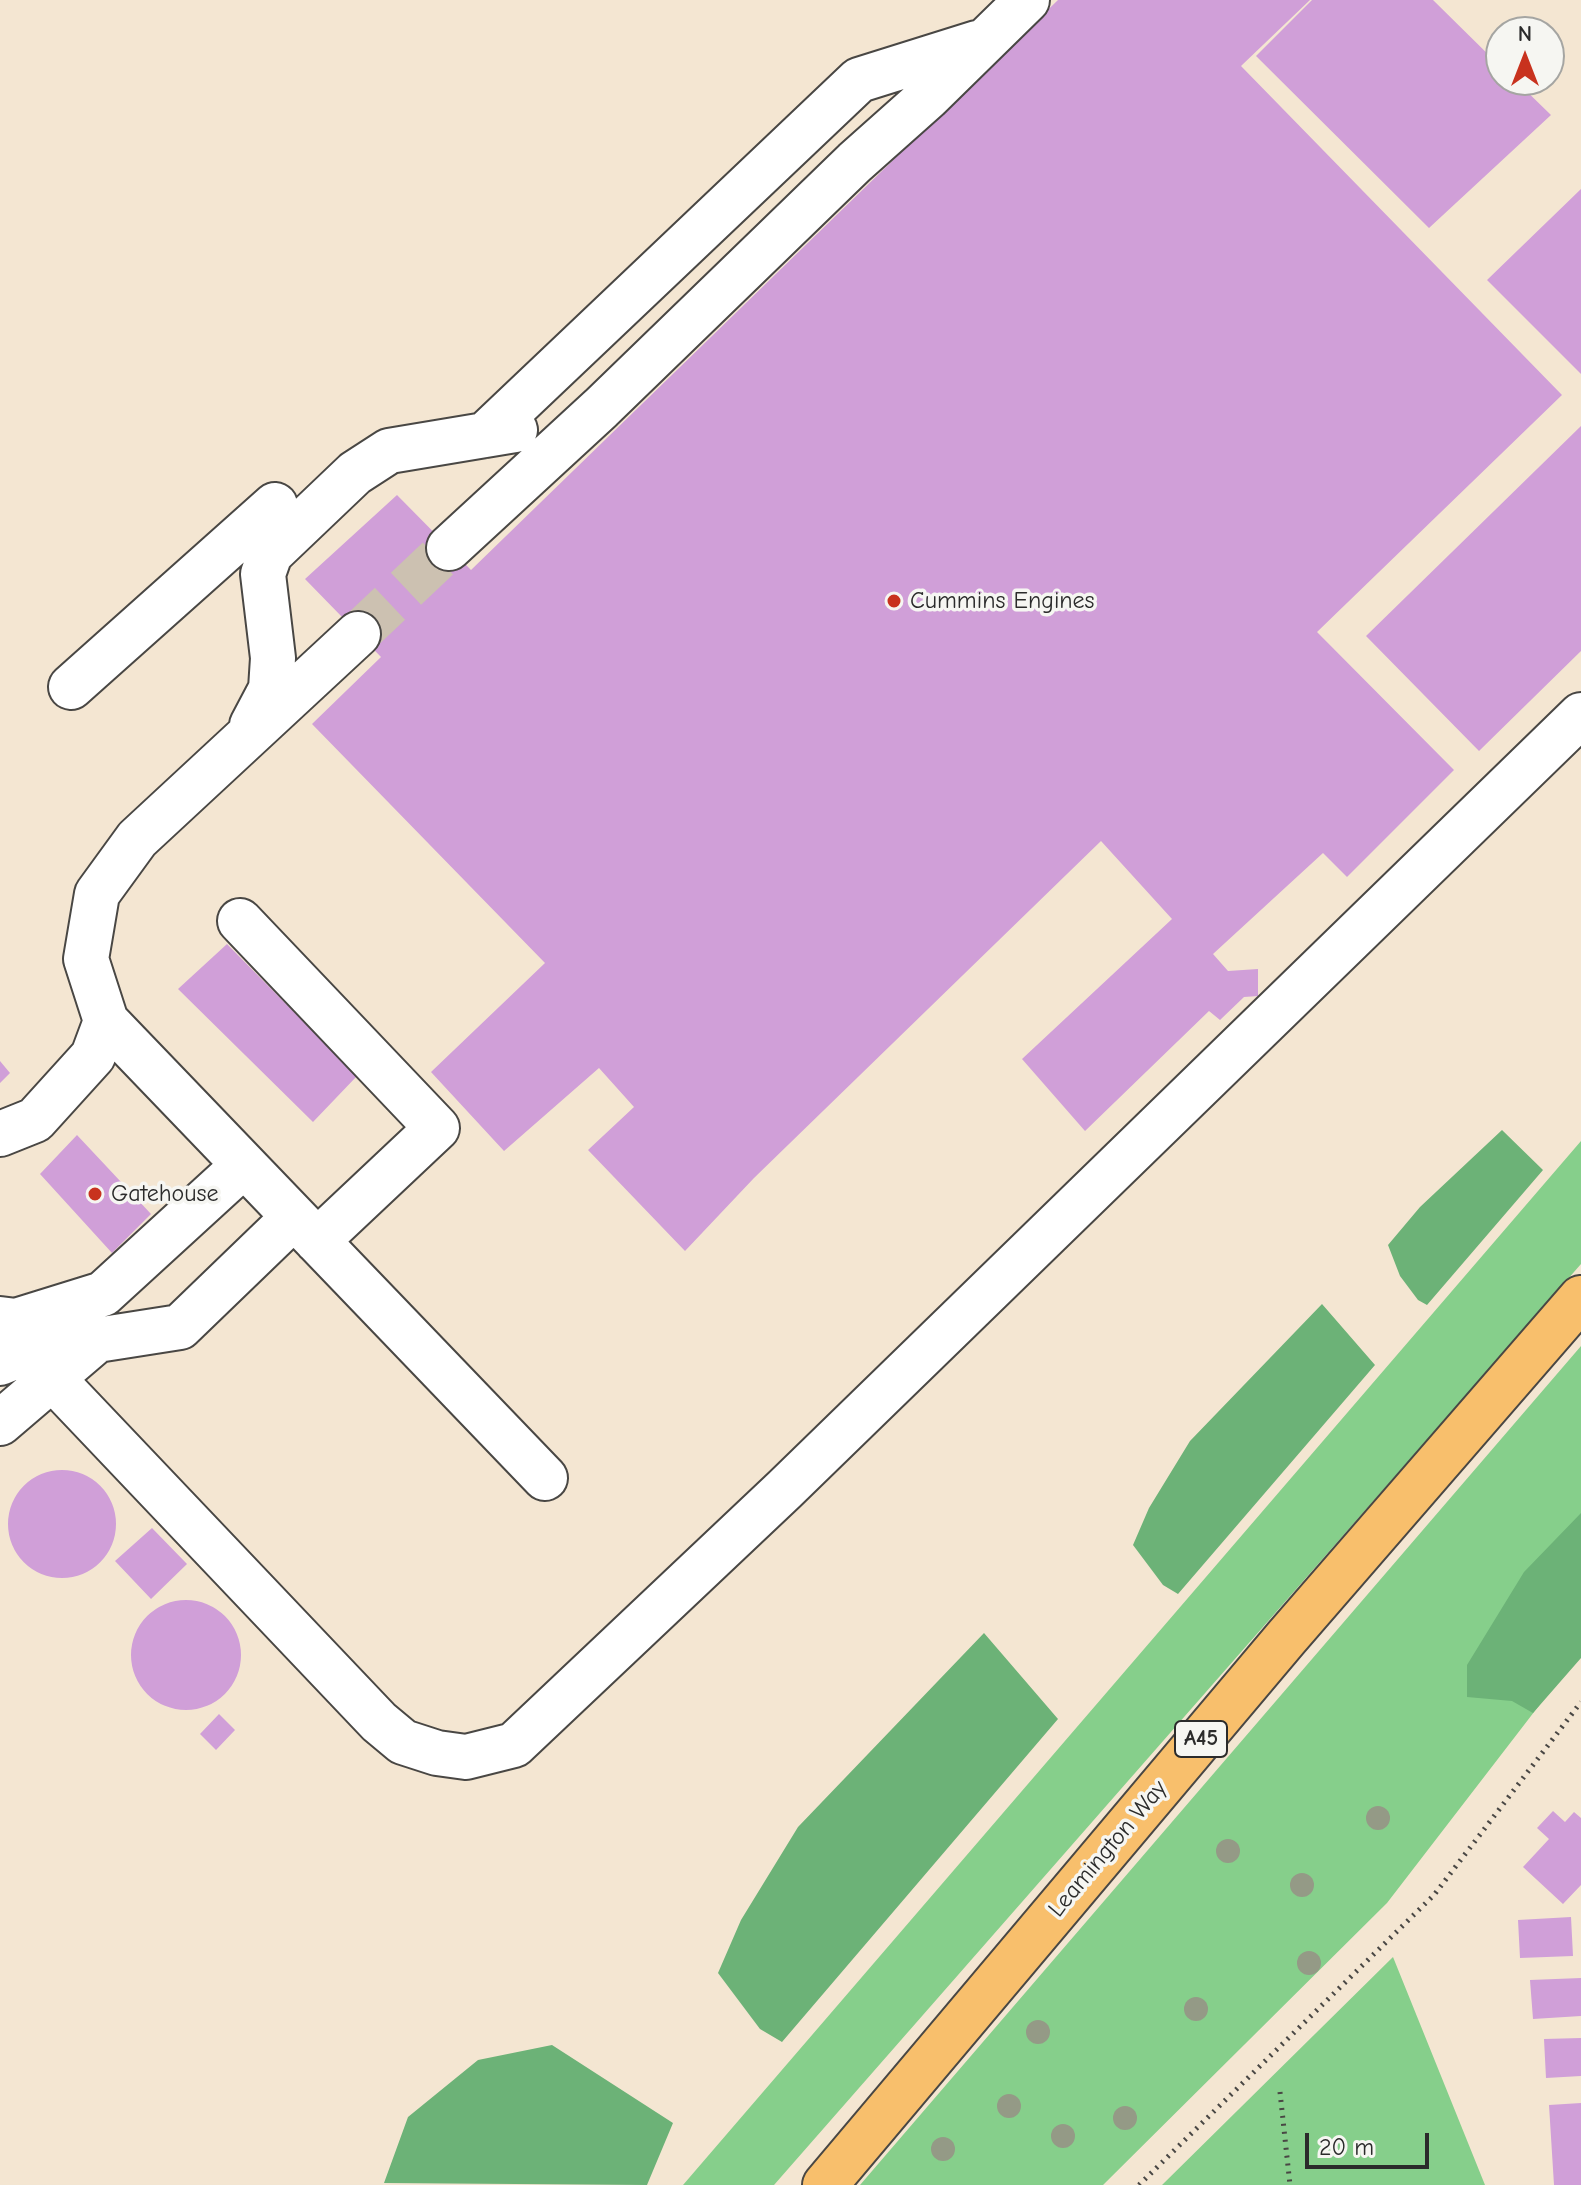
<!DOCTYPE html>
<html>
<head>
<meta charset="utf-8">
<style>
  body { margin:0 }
  #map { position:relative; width:1581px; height:2185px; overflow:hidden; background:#f4e6d2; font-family:"Comic Neue",sans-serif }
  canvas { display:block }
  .north { position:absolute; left:1485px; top:16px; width:80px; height:80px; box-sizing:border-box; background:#f6f6f2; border:2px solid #a5a5a2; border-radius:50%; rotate:0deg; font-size:22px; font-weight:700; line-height:32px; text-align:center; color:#2b2b2b }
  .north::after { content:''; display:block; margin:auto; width:28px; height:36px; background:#c8321e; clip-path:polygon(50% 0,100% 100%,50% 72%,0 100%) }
  .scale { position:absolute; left:1305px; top:2133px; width:124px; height:36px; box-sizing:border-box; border:4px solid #2b2b2b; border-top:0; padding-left:10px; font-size:24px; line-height:28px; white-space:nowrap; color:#2b2b2b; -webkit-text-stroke:6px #f6f6f2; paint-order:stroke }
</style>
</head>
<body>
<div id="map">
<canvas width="1581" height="2185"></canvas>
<div class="north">N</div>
<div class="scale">20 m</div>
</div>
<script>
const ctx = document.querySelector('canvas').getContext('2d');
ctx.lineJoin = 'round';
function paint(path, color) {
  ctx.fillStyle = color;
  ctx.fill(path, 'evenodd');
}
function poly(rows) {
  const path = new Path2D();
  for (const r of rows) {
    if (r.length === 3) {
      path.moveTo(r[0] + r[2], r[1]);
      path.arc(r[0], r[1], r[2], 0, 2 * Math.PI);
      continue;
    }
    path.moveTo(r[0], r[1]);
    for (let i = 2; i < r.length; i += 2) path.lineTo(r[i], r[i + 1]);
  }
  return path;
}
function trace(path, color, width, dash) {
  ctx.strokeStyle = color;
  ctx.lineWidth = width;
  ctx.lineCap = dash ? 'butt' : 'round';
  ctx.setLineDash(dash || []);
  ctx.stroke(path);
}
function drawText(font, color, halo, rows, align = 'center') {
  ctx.font = font + ' "Comic Neue",sans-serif';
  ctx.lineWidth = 7;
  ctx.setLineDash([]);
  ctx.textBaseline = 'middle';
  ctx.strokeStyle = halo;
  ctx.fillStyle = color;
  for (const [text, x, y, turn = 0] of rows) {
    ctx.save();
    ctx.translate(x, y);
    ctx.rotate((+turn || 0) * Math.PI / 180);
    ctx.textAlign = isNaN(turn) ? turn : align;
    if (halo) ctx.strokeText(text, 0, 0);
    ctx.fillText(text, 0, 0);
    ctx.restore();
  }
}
paint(poly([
  [1581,1141,1581,1264,774,2185,683,2185],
  [1581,1346,1581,1651,1387,1903,1103,2185,860,2185],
  [1393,1957,1485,2185,1162,2185]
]), '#86cf8b');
paint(poly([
  [1502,1130,1543,1170,1427,1305,1418,1300,1400,1276,1388,1245,1420,1207],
  [1322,1304,1375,1365,1178,1594,1163,1585,1133,1545,1149,1508,1190,1441],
  [1581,1513,1581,1658,1533,1713,1512,1701,1467,1697,1467,1665,1524,1572],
  [984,1633,1058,1719,782,2042,760,2029,718,1973,741,1920,798,1827],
  [552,2045,673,2123,647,2185,384,2183,408,2117,478,2060]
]), '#6cb277');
paint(poly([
  [1058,0,1310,0,1241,66,1562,395,1317,632,1454,770,1347,877,1323,853,1213,954,1228,971,1258,969,1258,996,1244,997,1220,1020,1209,1011,1085,1131,1022,1059,1172,919,1101,841,754,1178,685,1251,588,1150,634,1107,599,1068,504,1151,431,1072,545,963,312,724,381,657,305,579,397,495,471,570],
  [1312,0,1433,0,1501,67,1501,80,1515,80,1551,115,1429,228,1256,56],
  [1581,189,1581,374,1487,280],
  [1581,426,1581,651,1479,751,1366,636],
  [227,944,357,1076,313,1122,178,989],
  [0,1061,10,1073,0,1083],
  [77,1135,151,1214,112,1253,40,1174],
  [62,1524,54],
  [152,1528,187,1564,151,1599,115,1561],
  [186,1655,55],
  [219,1714,235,1730,216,1750,200,1734],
  [1553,1811,1565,1822,1574,1812,1581,1818,1581,1885,1563,1904,1523,1867,1549,1839,1537,1828],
  [1571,1917,1573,1956,1520,1958,1518,1920],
  [1581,1978,1581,2016,1533,2019,1530,1980],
  [1581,2038,1581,2076,1546,2078,1544,2039],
  [1581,2103,1581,2185,1554,2185,1549,2105]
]), '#d09fd8');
trace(poly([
  [358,634,449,548]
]), '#ccc1b1', 44, [44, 22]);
const minor = poly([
  [485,435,859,80,977,43],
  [449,548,601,408,855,162,928,97,1027,0],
  [71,687,275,505],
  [252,725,271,689,273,658,263,574,270,554,355,473,389,451,515,430],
  [240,921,437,1128,317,1241],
  [106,1021,545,1478],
  [0,1134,35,1120,93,1056,106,1021,86,959,97,894,137,839,358,634],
  [0,1319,16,1321,103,1294,244,1165],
  [0,1363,29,1351,83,1313],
  [53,1379,379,1722,403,1742,437,1753,466,1757,514,1745,785,1489,1581,715],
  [0,1423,97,1340,180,1327,294,1217]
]);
const highway = poly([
  [825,2185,1286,1638,1581,1298]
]);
trace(minor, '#494744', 48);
trace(highway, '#494744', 48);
trace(poly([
  [1280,2092,1290,2185],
  [1139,2185,1434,1895,1581,1702]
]), '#494744', 5, [2, 6]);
trace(minor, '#fff', 44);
trace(highway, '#f8bf6c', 44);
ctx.fillStyle = '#949a86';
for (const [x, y] of [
  [1378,1818],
  [1228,1851],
  [1302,1885],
  [1309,1963],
  [1196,2009],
  [1038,2032],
  [1009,2106],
  [1125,2118],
  [1063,2136],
  [943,2149]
]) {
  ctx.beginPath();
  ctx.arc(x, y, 12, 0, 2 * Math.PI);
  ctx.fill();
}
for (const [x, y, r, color] of [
  [894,601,8,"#c8321e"],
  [95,1194,8,"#c8321e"]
]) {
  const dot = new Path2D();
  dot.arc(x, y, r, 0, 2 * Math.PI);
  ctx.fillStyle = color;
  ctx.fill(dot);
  trace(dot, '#f6f6f2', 3);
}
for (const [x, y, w] of [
  [1201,1739,52]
]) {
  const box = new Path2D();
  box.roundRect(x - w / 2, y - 18, w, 36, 6);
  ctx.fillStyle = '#f6f6f2';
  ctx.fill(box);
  trace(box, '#2b2b2b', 2);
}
drawText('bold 22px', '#2b2b2b', null, [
  ["A45",1201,1739]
]);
drawText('24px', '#2b2b2b', '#f6f6f2', [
  ["Cummins Engines",910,601],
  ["Gatehouse",111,1194]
], 'left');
drawText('24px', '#2b2b2b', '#f6f6f2', [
  ["Leamington Way",1108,1849,-50]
]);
</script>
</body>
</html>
